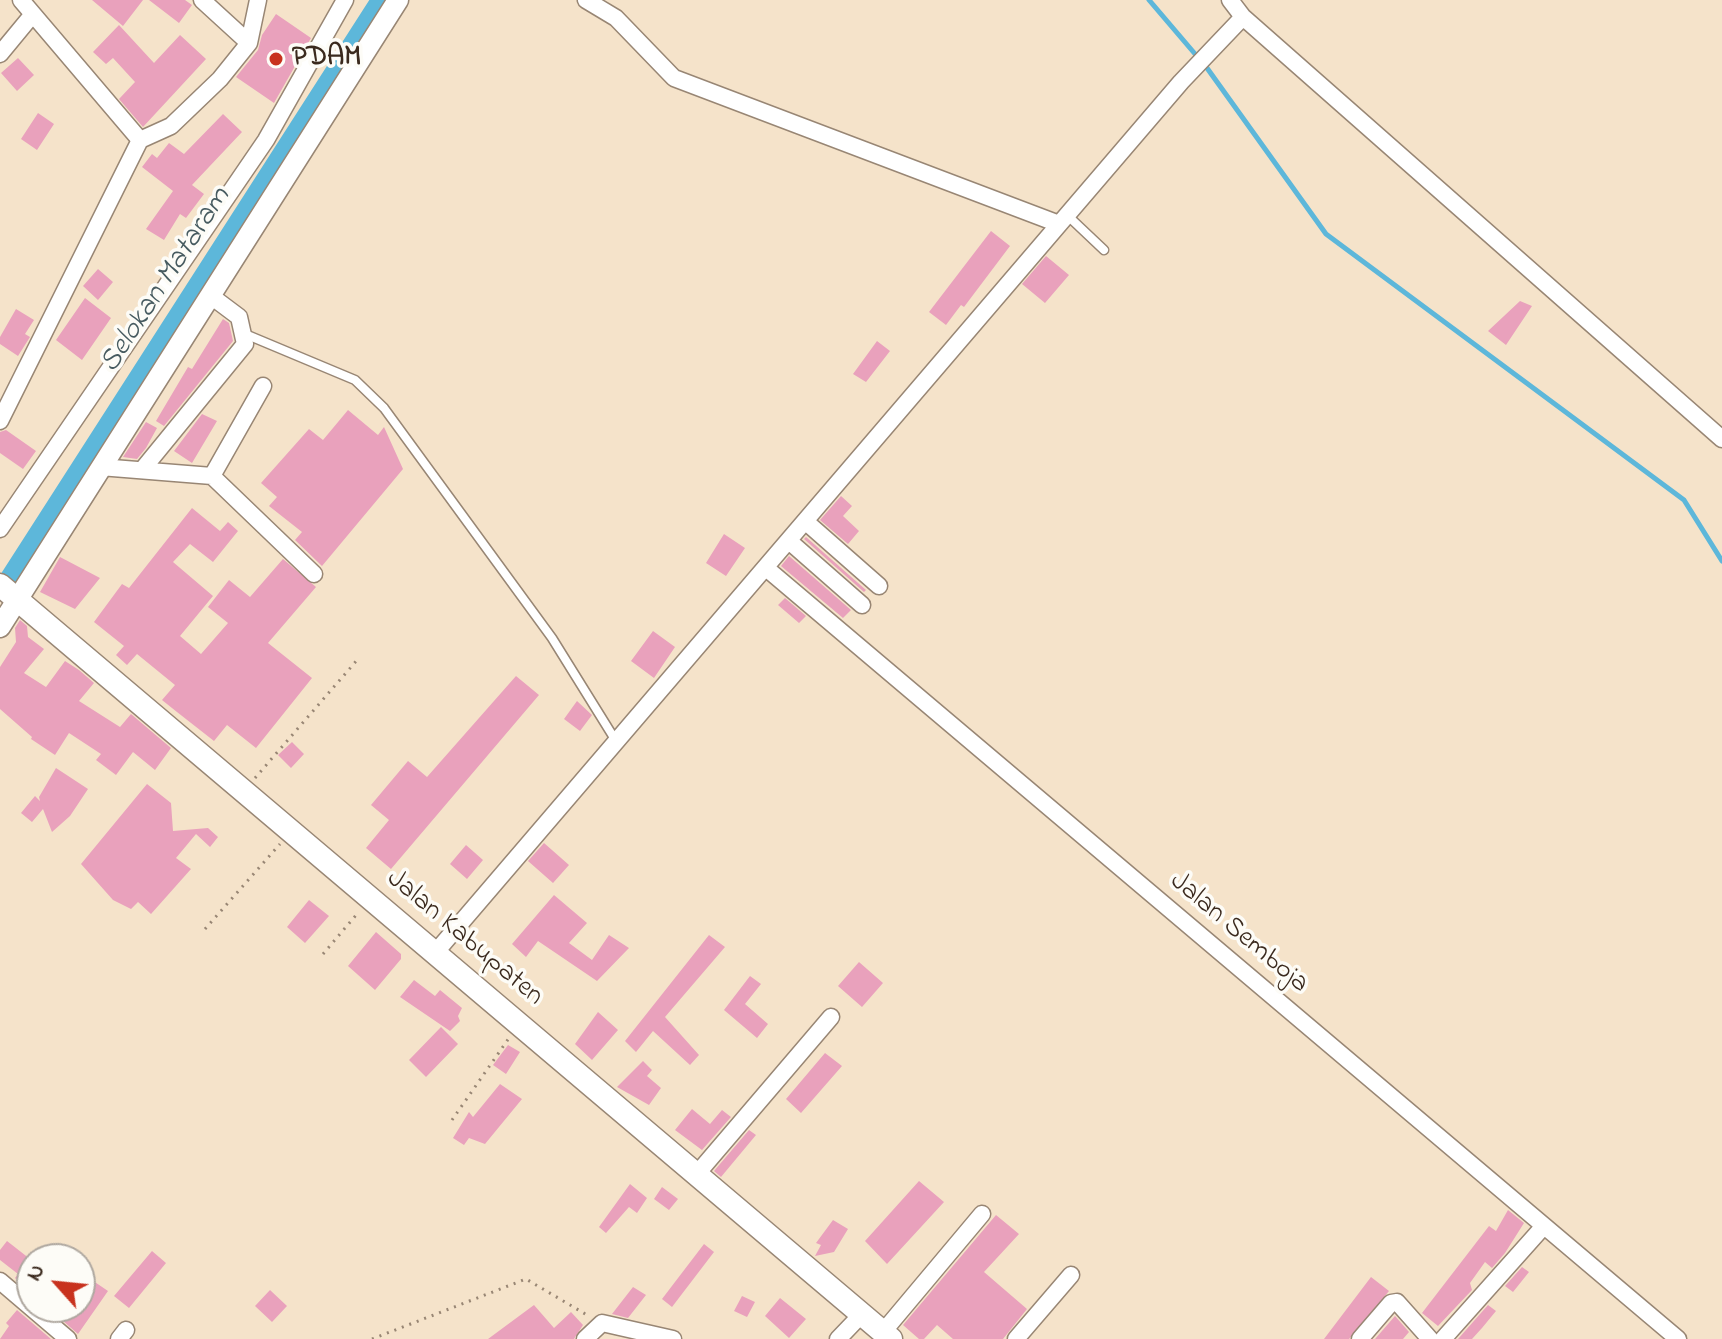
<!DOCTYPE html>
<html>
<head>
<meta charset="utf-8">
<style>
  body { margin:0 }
  #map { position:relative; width:1722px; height:1339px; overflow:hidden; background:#f5e3ca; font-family:"Indie Flower",sans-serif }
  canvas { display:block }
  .north { position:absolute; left:16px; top:1243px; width:80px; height:80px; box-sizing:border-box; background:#fdfcf7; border:2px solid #afa8a0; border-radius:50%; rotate:297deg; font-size:22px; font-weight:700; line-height:32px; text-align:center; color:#3b2a1e }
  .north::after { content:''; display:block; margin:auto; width:28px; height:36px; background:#c8321e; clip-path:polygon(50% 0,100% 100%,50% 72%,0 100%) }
</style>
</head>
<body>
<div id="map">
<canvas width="1722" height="1339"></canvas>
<div class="north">N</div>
</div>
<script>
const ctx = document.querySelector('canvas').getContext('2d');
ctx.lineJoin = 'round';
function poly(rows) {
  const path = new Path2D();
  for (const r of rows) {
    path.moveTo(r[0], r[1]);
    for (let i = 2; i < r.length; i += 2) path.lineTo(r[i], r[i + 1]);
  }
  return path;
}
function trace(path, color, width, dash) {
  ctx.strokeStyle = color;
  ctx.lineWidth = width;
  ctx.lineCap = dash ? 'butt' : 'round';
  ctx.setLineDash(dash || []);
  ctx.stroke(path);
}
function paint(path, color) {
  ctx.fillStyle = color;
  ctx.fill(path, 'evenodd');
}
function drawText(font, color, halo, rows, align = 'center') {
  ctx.font = font + ' "Indie Flower",sans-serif';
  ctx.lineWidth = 7;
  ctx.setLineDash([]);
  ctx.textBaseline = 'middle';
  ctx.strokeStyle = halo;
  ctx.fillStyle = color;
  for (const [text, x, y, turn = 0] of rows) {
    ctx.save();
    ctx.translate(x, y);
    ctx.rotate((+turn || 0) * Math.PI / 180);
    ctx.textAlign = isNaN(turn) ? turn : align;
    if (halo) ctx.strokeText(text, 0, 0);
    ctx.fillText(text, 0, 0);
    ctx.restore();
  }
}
trace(poly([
  [1149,0,1207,68,1326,234,1684,500,1722,561]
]), '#5db7da', 5);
trace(poly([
  [0,592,380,0]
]), '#5db7da', 18);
paint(poly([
  [92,0,143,0,123,26],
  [149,0,185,0,192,5,179,23],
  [276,14,311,38,274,103,236,77,258,50,262,35],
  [119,25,154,63,180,35,206,59,143,127,119,99,135,82,113,58,106,64,93,52],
  [18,58,34,75,17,91,1,73],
  [38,113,54,124,37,150,21,139],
  [223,114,242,132,192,185,204,194,186,218,180,214,164,240,146,229,173,191,142,167,152,154,157,158,169,143,184,154],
  [991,231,1010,246,964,307,961,305,946,325,929,312],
  [1046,256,1069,275,1045,303,1022,284],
  [98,269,113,282,98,300,83,286],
  [85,298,111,318,82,360,56,340],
  [1520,301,1532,306,1506,345,1488,331],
  [16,309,34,320,25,334,30,337,18,356,0,344,0,337],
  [223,319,229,323,233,341,164,426,156,421,188,367,192,369],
  [877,341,890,351,866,382,853,374],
  [348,410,378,435,384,427,403,469,322,566,295,540,302,532,269,506,277,497,261,483,309,429,323,440],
  [202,414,217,421,192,463,174,451],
  [146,422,157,428,146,448,137,459,123,457],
  [6,430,36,451,23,469,0,453,0,432],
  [841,496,852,506,843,516,859,531,848,544,820,520],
  [192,508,220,531,228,522,238,531,213,562,190,544,173,562,213,596,180,636,201,654,228,623,208,607,229,580,250,597,283,559,316,587,268,643,312,678,256,748,227,725,214,741,177,712,162,700,175,685,137,654,127,665,116,655,124,646,94,622,122,584,129,588],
  [724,534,745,548,726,576,706,563],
  [806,537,866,590,864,592,804,539],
  [789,556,851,610,843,618,781,566],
  [60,557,100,578,75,609,40,592],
  [785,598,806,616,799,623,778,605],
  [20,620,27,626,28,637,44,649,24,673,46,687,65,661,79,670,94,683,79,701,120,727,131,714,171,748,155,770,133,752,116,775,96,760,101,754,69,733,55,755,31,739,32,737,0,709,0,667,16,642,15,628],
  [653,631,675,647,654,678,631,661],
  [516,676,539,695,391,869,366,848,389,820,371,805,408,761,427,777],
  [577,701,592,715,580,731,564,719],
  [292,742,304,754,291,768,278,755],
  [56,768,88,789,70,816,52,832,43,809,32,822,21,813,35,796,40,801,39,797],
  [147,784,171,803,173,831,208,828,218,837,210,847,196,834,176,858,191,869,151,914,138,902,131,909,113,900,81,864],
  [544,843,569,865,553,883,528,861],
  [466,845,483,860,467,879,450,864],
  [554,895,587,923,569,943,592,960,609,935,629,948,597,981,538,941,526,957,512,944],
  [309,900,329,916,305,943,287,927],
  [376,932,401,954,401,959,375,990,348,966],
  [709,935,725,947,665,1017,699,1055,690,1065,653,1031,636,1052,625,1041],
  [859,962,883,983,862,1007,838,986],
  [750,976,761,984,745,1004,768,1024,757,1038,724,1010],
  [414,980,435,996,440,990,462,1008,458,1016,460,1021,450,1031,400,997],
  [598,1012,618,1030,592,1060,575,1044],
  [441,1027,458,1044,426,1077,409,1060],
  [508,1045,520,1052,506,1074,493,1065],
  [825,1053,842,1066,801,1113,786,1099],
  [643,1061,652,1070,647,1076,661,1088,649,1105,617,1087],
  [500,1084,522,1099,485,1144,469,1138,464,1145,453,1138,469,1112,473,1117],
  [692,1109,710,1124,722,1110,731,1117,702,1150,675,1130],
  [749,1130,756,1135,721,1177,714,1171],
  [919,1181,944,1202,887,1264,865,1241],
  [630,1184,647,1198,637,1213,629,1207,606,1233,599,1227],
  [662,1187,678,1199,669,1210,654,1199],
  [1508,1210,1524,1223,1505,1253,1492,1268,1485,1262,1470,1283,1472,1290,1438,1326,1422,1313,1489,1226,1496,1231],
  [996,1215,1019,1234,984,1272,1027,1309,1003,1339,953,1339,937,1325,924,1339,919,1339,903,1325],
  [833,1220,848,1229,834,1252,815,1256,821,1245,816,1243],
  [7,1241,30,1259,32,1256,32,1291,15,1278,18,1274,0,1260,0,1250],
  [704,1244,714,1252,672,1307,662,1299],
  [152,1251,166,1263,129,1308,114,1296],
  [1522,1267,1529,1272,1513,1292,1505,1286],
  [80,1272,108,1291,78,1334,47,1307,80,1307],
  [1371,1277,1389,1291,1349,1339,1324,1339],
  [633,1287,646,1295,628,1318,612,1314],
  [270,1290,287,1306,272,1322,255,1306],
  [742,1296,755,1302,747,1317,734,1311],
  [780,1298,806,1319,789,1338,765,1316],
  [534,1305,554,1328,571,1312,583,1325,574,1339,488,1339],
  [1488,1305,1496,1311,1482,1328,1472,1339,1458,1339],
  [17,1310,51,1339,0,1339,9,1326,6,1323],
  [1395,1316,1409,1332,1403,1339,1375,1339]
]), '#e9a1bc');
const service = poly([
  [1067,215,1104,250],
  [245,334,355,380,384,408,552,638,616,741]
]);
const minor = poly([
  [202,0,249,43],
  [586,0,616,18,674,78,1059,224],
  [1230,0,1243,17,1722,439],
  [0,54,33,14],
  [140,140,171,126,220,79,249,43,258,0],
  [0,421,140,140,21,0],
  [100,467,212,476,314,574],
  [142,470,245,344,239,317,211,296],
  [212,476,263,386],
  [805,521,879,586],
  [0,529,266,140,345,0],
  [789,541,862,605],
  [766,568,1678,1339],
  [435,953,1181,82,1243,17],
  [696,1175,831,1017],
  [0,1281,68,1339],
  [883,1332,982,1214],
  [119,1339,126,1330],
  [585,1339,602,1323,673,1339],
  [838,1339,861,1315],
  [1016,1339,1071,1275],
  [1360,1339,1391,1303,1397,1302,1430,1339],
  [1443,1339,1543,1227]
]);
const tertiary = poly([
  [0,627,398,0]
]);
const secondary = poly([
  [0,585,891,1339]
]);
trace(service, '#988674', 11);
trace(minor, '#988674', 19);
trace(tertiary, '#988674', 23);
trace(secondary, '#988674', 25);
trace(poly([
  [255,778,358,659],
  [205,929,280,844],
  [323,954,357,914],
  [452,1120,509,1038],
  [372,1339,526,1279,587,1315]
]), '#988674', 3, [2, 6]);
trace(service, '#fff', 8);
trace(minor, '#fff', 16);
trace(tertiary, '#fff', 20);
trace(secondary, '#fff', 22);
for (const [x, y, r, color] of [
  [276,59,8,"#c8321e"]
]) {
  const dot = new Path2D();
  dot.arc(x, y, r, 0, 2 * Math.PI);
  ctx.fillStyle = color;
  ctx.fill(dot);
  trace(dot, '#fdfcf7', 3);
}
drawText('bold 28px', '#3b2a1e', '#fdfcf7', [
  ["PDAM",292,59]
], 'left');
drawText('28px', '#3b2a1e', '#fdfcf7', [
  ["Jalan Semboja",1238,934,40],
  ["Jalan Kabupaten",464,939,40]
]);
drawText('italic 30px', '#475b60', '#fdfcf7', [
  ["Selokan Mataram",167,281,-57]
]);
</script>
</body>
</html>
